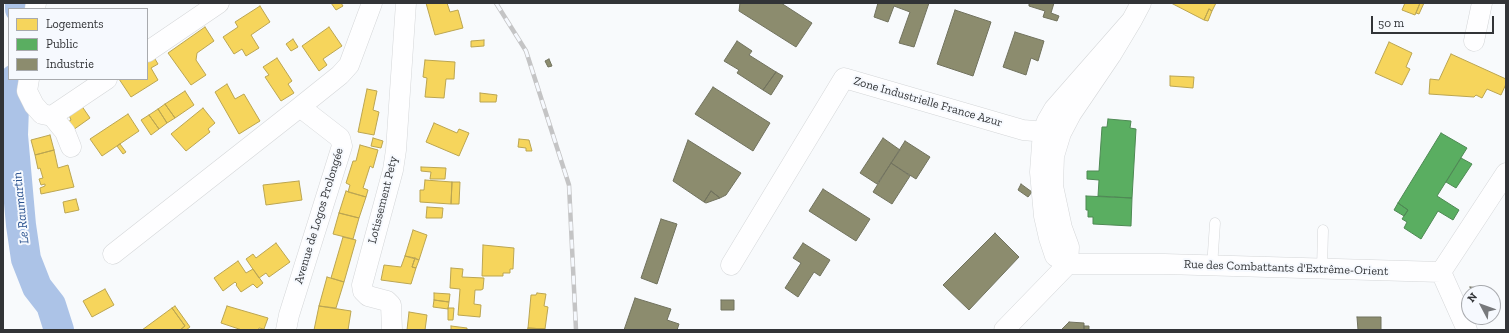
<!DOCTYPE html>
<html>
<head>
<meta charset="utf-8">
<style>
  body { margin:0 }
  #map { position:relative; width:1509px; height:333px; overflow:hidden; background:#f8fafc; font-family:"Zilla Slab",serif }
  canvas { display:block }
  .frame { position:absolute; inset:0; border:4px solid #323437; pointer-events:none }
  .legend { position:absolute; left:8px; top:8px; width:140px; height:72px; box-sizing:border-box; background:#f6f9fe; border:1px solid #a8aaae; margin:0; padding:5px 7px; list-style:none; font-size:12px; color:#323437 }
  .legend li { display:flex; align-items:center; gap:8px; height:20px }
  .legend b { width:20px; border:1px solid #a8aaae }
  .north { position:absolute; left:1461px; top:285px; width:40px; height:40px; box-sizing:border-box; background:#f6f9fe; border:1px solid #a8aaae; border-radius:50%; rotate:311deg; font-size:11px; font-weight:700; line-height:16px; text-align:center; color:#323437 }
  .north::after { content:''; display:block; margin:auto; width:14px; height:18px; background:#77797c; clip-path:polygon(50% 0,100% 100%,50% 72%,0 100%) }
  .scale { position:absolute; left:1371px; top:16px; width:123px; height:18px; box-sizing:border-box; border:2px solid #323437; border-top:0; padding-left:5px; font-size:12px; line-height:14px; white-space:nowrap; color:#323437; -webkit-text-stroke:3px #f6f9fe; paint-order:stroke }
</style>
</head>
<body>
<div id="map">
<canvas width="1509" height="333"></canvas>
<div class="frame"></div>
<ul class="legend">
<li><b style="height:11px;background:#f6d55c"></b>Logements</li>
<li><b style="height:11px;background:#5aae61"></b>Public</li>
<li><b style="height:11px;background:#8c8c6e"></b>Industrie</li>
</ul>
<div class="north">N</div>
<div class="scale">50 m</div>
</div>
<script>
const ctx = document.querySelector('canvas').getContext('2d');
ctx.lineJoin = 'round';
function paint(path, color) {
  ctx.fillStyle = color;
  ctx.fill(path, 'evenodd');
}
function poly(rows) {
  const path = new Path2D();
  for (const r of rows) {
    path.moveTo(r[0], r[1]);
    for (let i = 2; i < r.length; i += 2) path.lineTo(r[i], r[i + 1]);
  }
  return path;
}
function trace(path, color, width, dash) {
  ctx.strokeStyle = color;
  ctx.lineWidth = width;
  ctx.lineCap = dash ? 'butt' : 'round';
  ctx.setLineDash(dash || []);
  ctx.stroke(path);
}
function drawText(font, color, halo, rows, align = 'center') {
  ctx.font = font + ' "Zilla Slab",serif';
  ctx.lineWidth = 4;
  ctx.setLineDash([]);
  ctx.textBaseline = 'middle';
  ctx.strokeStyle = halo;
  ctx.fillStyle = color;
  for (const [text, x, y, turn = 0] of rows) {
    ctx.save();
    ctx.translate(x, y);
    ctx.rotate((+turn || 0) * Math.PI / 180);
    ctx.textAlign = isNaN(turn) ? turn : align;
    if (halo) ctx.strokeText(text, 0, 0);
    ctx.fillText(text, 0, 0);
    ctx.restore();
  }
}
const homes = poly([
  [331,3,341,3,343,6,336,10,331,3],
  [426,3,447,3,450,12,458,10,463,28,435,35,426,3],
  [1171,3,1216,3,1212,11,1209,9,1204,20,1171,3],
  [1405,3,1420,3,1415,15,1402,10,1405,3],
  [1420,3,1424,3,1419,14,1416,13,1420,3],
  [260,6,270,22,251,35,259,48,246,56,242,49,234,54,223,37,238,27,235,22,260,6],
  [1209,9,1212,11,1208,21,1204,20,1209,9],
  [205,27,214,41,197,53,196,60,206,75,191,85,168,53,205,27],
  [329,27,342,46,323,59,327,65,319,71,302,46,329,27],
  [293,39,298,47,291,51,286,44,293,39],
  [484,40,484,46,471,47,471,41,484,40],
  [1389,42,1412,53,1406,67,1410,69,1402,85,1375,73,1389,42],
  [152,54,158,64,151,68,158,80,131,97,119,79,147,79,147,58,152,54],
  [1451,54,1506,79,1506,84,1501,95,1487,89,1482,98,1476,95,1474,97,1429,94,1430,79,1439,80,1451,54],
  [277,58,292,81,288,84,294,93,281,101,265,77,269,75,263,67,277,58],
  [425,60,455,62,454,79,446,79,444,98,425,97,427,78,423,77,425,60],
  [1170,76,1194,77,1193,88,1170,86,1170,76],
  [227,84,235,99,244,94,260,121,239,134,215,92,227,84],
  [367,89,377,91,373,110,379,112,374,135,358,132,367,89],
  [185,91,194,105,175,118,165,104,185,91],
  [480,93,497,95,496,102,480,102,480,93],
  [79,102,90,118,73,130,68,122,71,120,67,110,79,102],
  [165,104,175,118,167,123,158,109,165,104],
  [203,108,215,123,208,129,210,132,186,151,171,134,203,108],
  [158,109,167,123,159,129,149,115,158,109],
  [128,114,139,131,102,156,90,139,128,114],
  [149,115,159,129,151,135,141,120,149,115],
  [434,123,457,133,459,129,469,133,459,156,426,142,434,123],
  [50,135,54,150,35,155,31,140,50,135],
  [373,138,383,141,381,148,371,146,373,138],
  [519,139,529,140,532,151,526,151,526,148,518,147,519,139],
  [120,144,126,152,123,154,117,146,120,144],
  [360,145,378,150,373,168,370,166,363,188,368,190,366,197,348,192,350,185,346,183,353,161,356,161,360,145],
  [54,150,58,168,68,165,74,187,41,194,40,188,45,186,45,184,41,185,39,179,43,178,40,168,38,169,35,155,54,150],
  [421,167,446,168,445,179,430,179,431,172,421,171,421,167],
  [425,180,452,182,451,204,420,202,420,190,424,190,425,180],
  [299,181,302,200,266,205,263,185,299,181],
  [452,182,460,182,459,204,451,204,452,182],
  [346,191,366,197,359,218,339,213,346,191],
  [76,199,79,210,65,213,63,202,76,199],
  [427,207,443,208,442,218,426,218,427,207],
  [339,213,359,218,353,239,333,234,339,213],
  [413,230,427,235,419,260,405,256,413,230],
  [343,237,356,240,344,282,331,278,343,237],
  [276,243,290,262,269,277,266,273,259,278,246,259,253,254,256,258,276,243],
  [483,245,514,248,513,269,510,269,510,273,503,273,503,276,482,276,483,245],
  [405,256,415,258,412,267,416,268,411,284,381,280,384,265,401,267,405,256],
  [415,258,419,260,416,268,412,267,415,258],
  [238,261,246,273,253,269,263,283,257,288,253,284,241,292,236,285,237,284,235,282,223,291,214,278,238,261],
  [451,268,463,269,462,277,484,278,483,289,481,290,475,290,474,304,481,305,480,317,458,315,460,289,450,288,451,268],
  [327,277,344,282,336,308,319,306,327,277],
  [105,289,114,305,92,317,83,301,105,289],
  [434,293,450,294,449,302,434,300,434,293],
  [537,293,546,294,544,306,548,307,545,329,528,328,531,295,536,295,537,293],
  [434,300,449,302,448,309,433,307,434,300],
  [175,306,190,327,186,330,180,330,185,326,172,308,175,306],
  [227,306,268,318,264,329,259,328,258,330,242,330,221,323,227,306],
  [319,306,351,311,348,330,314,330,319,306],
  [172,308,185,326,180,330,142,330,172,308],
  [448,308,454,308,453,320,448,320,448,308],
  [409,312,427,315,425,330,407,330,409,312],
  [451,326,467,328,467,330,451,330,451,326],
  [528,328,545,329,527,330,528,328]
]);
paint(homes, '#f6d55c');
trace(homes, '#bba551', 1);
const public = poly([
  [1108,119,1131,121,1130,128,1136,129,1132,198,1098,196,1099,180,1087,179,1087,171,1099,171,1102,127,1107,127,1108,119],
  [1441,133,1467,148,1437,196,1459,210,1453,220,1438,211,1421,239,1404,228,1407,222,1402,219,1408,210,1398,203,1441,133],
  [1461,158,1472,164,1456,188,1446,182,1461,158],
  [1086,196,1132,198,1131,226,1093,224,1093,217,1088,217,1088,210,1086,210,1086,196],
  [1398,203,1408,210,1404,216,1394,210,1398,203]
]);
paint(public, '#5aae61');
trace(public, '#4e8954', 1);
const industry = poly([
  [740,3,781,3,812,23,796,47,739,11,740,3],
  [878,3,929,3,914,47,899,43,910,12,894,6,888,22,874,17,878,3],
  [1029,3,1054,3,1051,13,1059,16,1057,21,1043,17,1045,11,1029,6,1029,3],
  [955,10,991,22,973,76,937,64,955,10],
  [1015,32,1044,41,1038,61,1031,58,1026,75,1003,67,1015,32],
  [737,41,752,51,749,55,776,72,763,90,737,73,739,70,724,61,737,41],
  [549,59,552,66,548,67,545,61,549,59],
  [776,72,783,76,771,95,763,90,776,72],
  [713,87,770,123,753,151,695,114,713,87],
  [883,138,900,150,877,184,860,173,883,138],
  [688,140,741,173,726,195,720,198,711,191,704,202,673,181,688,140],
  [905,141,930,157,916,179,891,163,905,141],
  [891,163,910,176,892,204,873,192,891,163],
  [1021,184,1032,192,1028,197,1018,190,1021,184],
  [823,189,870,219,856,241,809,211,823,189],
  [711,191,720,198,706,203,704,202,711,191],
  [661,219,677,224,657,284,641,278,661,219],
  [995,233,1019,257,969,310,943,285,995,233],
  [803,243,830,260,820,276,814,272,798,297,785,288,801,263,793,258,803,243],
  [1470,287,1482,288,1482,293,1472,293,1470,287],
  [635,298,671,309,667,320,679,324,677,330,624,330,635,298],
  [721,300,734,300,734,310,721,310,721,300],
  [1357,317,1381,317,1381,330,1358,330,1357,317],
  [1069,322,1084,323,1084,330,1061,330,1069,322],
  [1084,326,1089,326,1089,330,1084,330,1084,326]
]);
paint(industry, '#8c8c6e');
trace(industry, '#71725e', 1);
trace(poly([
  [20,9,20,3],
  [15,79,13,135,21,225,26,259,37,287,51,305,59,330]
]), '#acc3e7', 30);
const lane = poly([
  [1212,267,1215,223],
  [1322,269,1323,230]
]);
const street = poly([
  [35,9,36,3],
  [1132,20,1054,109,1047,121,1043,131,1040,172,1044,216,1049,238,1055,256,1068,264,1069,247,1062,228,1053,186,1054,156,1061,133,1071,114,1111,55,1132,20,1141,3],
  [1474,41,1482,3],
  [147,52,219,3],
  [29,79,27,91,34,105,42,114,52,116,107,79],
  [52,116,65,132,71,147],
  [113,254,300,107],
  [731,265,844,78,1023,130,1056,133],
  [1441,272,1506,173],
  [1441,272,1467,330],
  [286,330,289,315,342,146,340,138,300,107,340,75,349,65,372,3],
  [392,330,391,305,387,301,368,296,363,291,362,285,393,170,396,150,406,3],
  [1004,330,1068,264,1164,264,1441,272]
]);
trace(lane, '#d4d6d8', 11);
trace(street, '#d4d6d8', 21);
trace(lane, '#fefeff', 10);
trace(street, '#fefeff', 20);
const rail = poly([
  [496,3,526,51,569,185,576,330]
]);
trace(rail, '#c4c4c5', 4.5);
trace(rail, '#f6f9fe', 3, [9]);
drawText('12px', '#323437', '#f6f9fe', [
  ["Zone Industrielle France Azur",928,102,16],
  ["Lotissement Pety",383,200,-76],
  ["Avenue de Logos Prolongée",319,216,-73],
  ["Rue des Combattants d'Extrême-Orient",1286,268,2]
]);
drawText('italic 13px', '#28508e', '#f6f9fe', [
  ["Le Raumartin",21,208,-96]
]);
</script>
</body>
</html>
